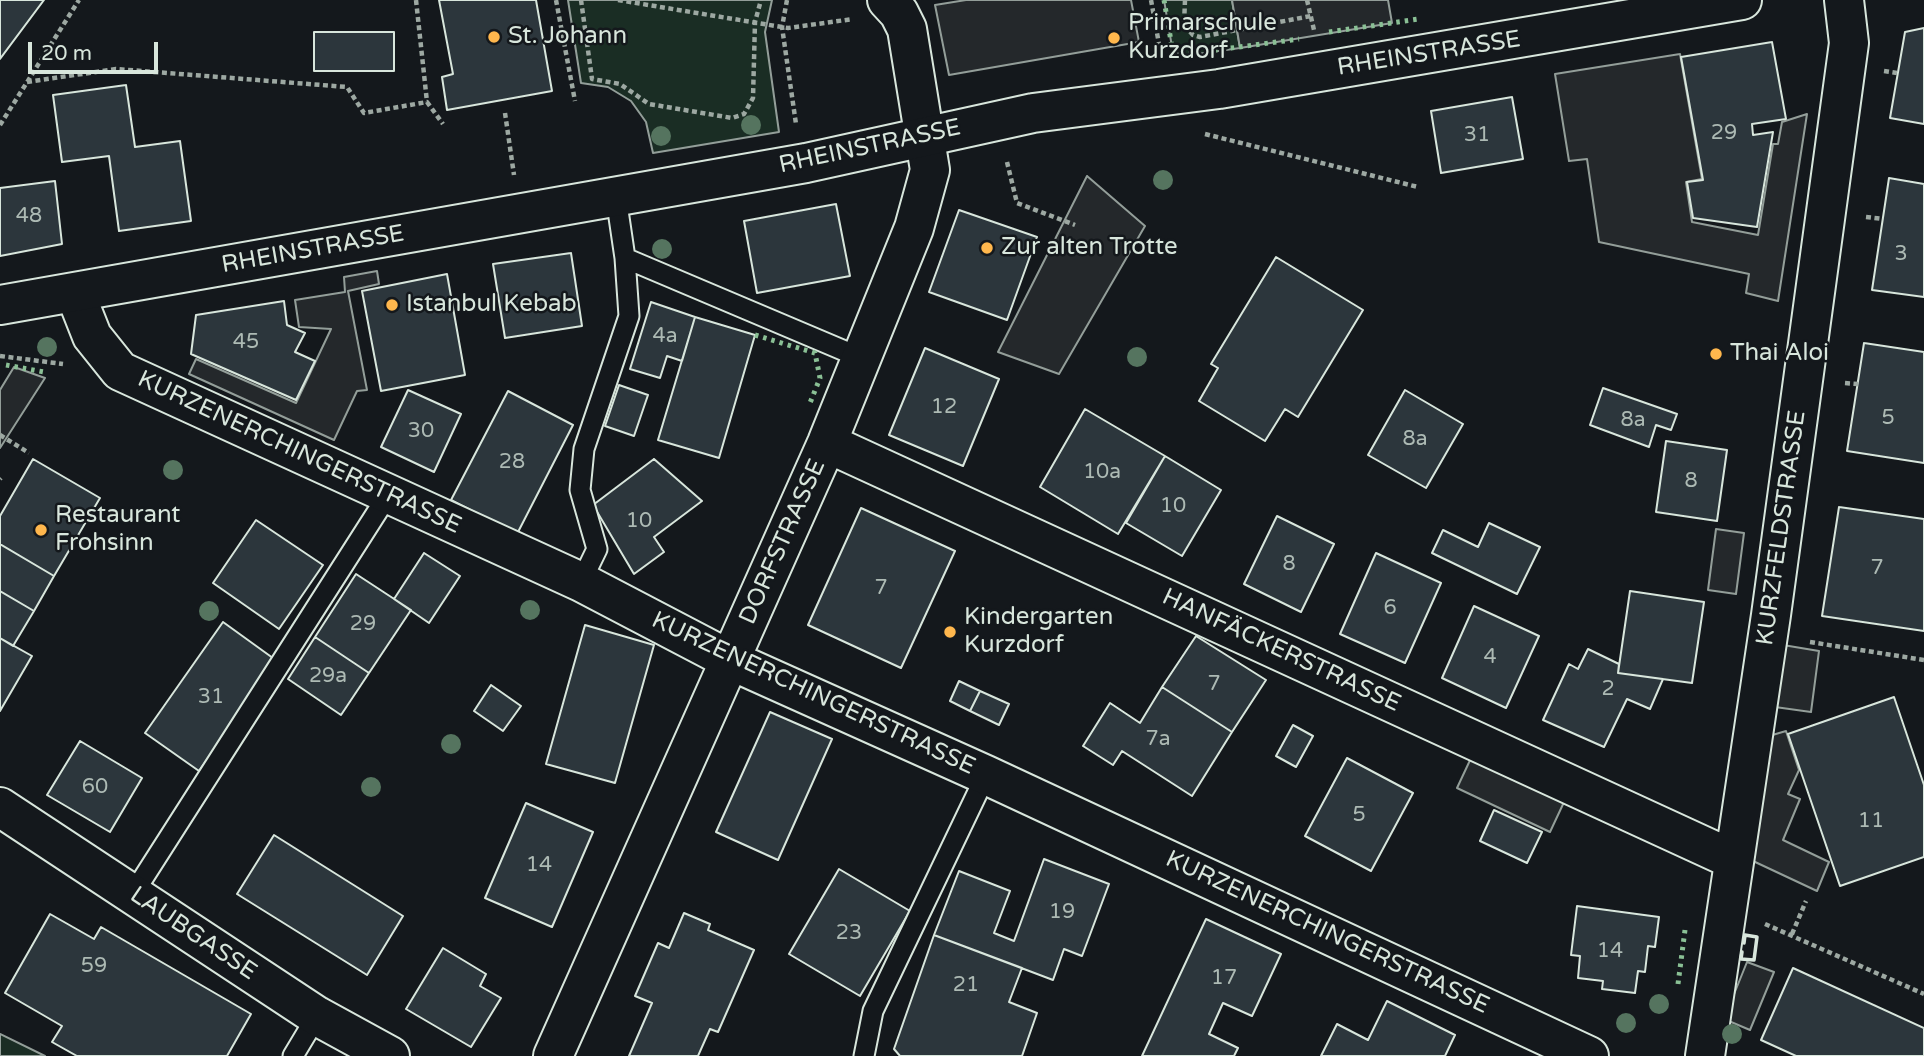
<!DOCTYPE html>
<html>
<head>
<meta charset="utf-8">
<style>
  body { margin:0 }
  #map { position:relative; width:1924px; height:1056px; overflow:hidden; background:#14181c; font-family:"Varela Round",sans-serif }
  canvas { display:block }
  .scale { position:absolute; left:28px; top:42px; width:130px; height:32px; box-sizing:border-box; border:4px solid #d8e6dc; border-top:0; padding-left:9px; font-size:21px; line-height:24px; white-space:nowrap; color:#d8e6dc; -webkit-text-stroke:5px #14181c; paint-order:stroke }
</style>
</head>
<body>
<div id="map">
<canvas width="1924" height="1056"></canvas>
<div class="scale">20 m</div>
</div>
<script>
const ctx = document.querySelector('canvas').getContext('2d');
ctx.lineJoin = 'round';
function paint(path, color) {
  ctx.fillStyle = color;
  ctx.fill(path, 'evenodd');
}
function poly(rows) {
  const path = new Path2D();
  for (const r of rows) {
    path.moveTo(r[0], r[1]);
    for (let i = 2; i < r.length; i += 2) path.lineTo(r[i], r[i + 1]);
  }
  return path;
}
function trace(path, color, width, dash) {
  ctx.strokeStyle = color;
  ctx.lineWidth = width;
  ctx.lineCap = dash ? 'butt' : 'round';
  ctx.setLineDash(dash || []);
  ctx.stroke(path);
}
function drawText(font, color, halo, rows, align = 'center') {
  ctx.font = font + ' "Varela Round",sans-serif';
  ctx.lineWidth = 5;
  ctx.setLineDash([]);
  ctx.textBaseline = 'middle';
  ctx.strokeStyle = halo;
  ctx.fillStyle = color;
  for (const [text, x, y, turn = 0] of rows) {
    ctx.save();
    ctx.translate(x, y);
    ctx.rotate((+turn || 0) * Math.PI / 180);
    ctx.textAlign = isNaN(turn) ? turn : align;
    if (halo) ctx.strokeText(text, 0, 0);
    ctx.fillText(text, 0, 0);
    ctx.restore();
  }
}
const green = poly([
  [568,0,772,0,765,32,779,132,653,153,646,122,631,101,608,87,581,83,568,0],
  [1164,0,1232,0,1240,48,1183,56,1177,53,1172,47,1164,0],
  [0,1034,45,1056,0,1056,0,1034]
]);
paint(green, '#1a2d24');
trace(green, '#939e99', 2);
const parking = poly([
  [966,0,1131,0,1139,42,949,75,935,5,966,0],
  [1232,0,1388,0,1392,23,1240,48,1232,0],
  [1680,54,1702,179,1686,182,1692,222,1758,235,1773,144,1778,144,1782,122,1807,114,1778,301,1746,293,1749,274,1599,242,1587,159,1569,161,1555,74,1680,54],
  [1087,176,1145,226,1059,374,998,352,1087,176],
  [377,271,379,284,348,291,367,390,357,391,334,440,189,374,196,359,296,403,331,329,299,327,295,300,345,292,344,277,377,271],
  [14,367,45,378,0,448,0,390,14,367],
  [1716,529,1744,533,1736,594,1708,590,1716,529],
  [1783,645,1819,651,1811,712,1775,707,1783,645],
  [1786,731,1799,770,1788,794,1800,799,1783,840,1829,862,1817,891,1753,861,1769,736,1786,731],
  [1472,756,1565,800,1550,832,1457,788,1472,756],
  [1747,962,1774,972,1750,1030,1724,1019,1747,962]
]);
paint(parking, '#24282b');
trace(parking, '#939e99', 2);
const building = poly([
  [0,0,44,0,0,59,0,0],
  [439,0,536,0,552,91,447,110,442,77,453,74,439,0],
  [1924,28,1924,124,1890,118,1905,32,1924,28],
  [314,32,394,32,394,71,314,71,314,32],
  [1772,42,1786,119,1752,124,1753,135,1773,132,1757,227,1693,218,1687,182,1703,180,1681,57,1772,42],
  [126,85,135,147,180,141,191,221,119,231,109,156,62,162,53,95,126,85],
  [1512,97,1523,159,1441,173,1431,111,1512,97],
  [1889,178,1924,184,1924,297,1872,290,1889,178],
  [55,181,62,244,0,256,0,188,55,181],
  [836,204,850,276,757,293,744,221,836,204],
  [959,210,1037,237,1007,320,929,292,959,210],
  [571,253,582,326,505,338,493,264,571,253],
  [1276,257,1363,310,1298,417,1285,409,1265,441,1199,401,1218,368,1211,364,1276,257],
  [447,274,465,375,381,391,362,291,447,274],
  [284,301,287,325,305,333,295,352,315,361,296,400,191,354,196,315,284,301],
  [651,302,695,317,682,361,667,356,660,378,630,369,651,302],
  [695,317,755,335,719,458,658,440,695,317],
  [1864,343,1924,352,1924,463,1847,451,1864,343],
  [925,348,999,379,963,466,889,435,925,348],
  [619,385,648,395,634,436,605,426,619,385],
  [1603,388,1677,414,1671,430,1656,425,1649,447,1590,425,1603,388],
  [408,390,461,414,434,472,381,447,408,390],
  [1405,390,1463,424,1426,488,1368,455,1405,390],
  [508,391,573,425,517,534,451,500,508,391],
  [1085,409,1165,456,1118,534,1040,487,1085,409],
  [1666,441,1727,450,1717,521,1656,512,1666,441],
  [1165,456,1221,490,1182,556,1126,523,1165,456],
  [33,459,100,498,54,576,0,544,0,516,33,459],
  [654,459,702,501,654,537,664,552,634,574,593,505,654,459],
  [1839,507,1924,519,1924,631,1822,616,1839,507],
  [861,508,955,551,901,668,808,625,861,508],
  [1277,516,1334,544,1301,612,1244,584,1277,516],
  [256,520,323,565,279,629,213,583,256,520],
  [1489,523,1540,547,1517,594,1432,553,1443,530,1478,547,1489,523],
  [0,544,54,576,34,611,0,591,0,544],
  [424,553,460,576,429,623,394,599,424,553],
  [1376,553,1441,583,1405,663,1340,634,1376,553],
  [356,574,411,610,369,673,315,637,356,574],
  [0,591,34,611,13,646,0,638,0,591],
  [1630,591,1704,602,1692,683,1618,673,1630,591],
  [1474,606,1539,636,1506,708,1442,678,1474,606],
  [223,622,277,661,199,771,145,733,223,622],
  [585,625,654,645,615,783,546,764,585,625],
  [1196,636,1266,680,1232,732,1162,687,1196,636],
  [315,637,369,673,341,715,288,679,315,637],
  [0,638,32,656,0,711,0,638],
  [1588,649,1619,664,1618,673,1663,679,1650,709,1627,699,1604,747,1543,720,1569,664,1578,669,1588,649],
  [959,681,980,691,970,711,950,701,959,681],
  [491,685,521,706,503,731,474,711,491,685],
  [1162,687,1232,732,1192,796,1122,751,1113,765,1083,746,1110,703,1140,723,1162,687],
  [980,691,1009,704,999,725,970,711,980,691],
  [1894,697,1924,785,1924,857,1840,886,1788,734,1894,697],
  [770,712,832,739,778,860,716,832,770,712],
  [1293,725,1313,736,1296,767,1276,756,1293,725],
  [80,741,142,778,110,832,47,795,80,741],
  [1347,758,1413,793,1371,871,1305,836,1347,758],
  [526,803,593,832,552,927,485,898,526,803],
  [1494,810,1542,832,1527,863,1480,841,1494,810],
  [274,835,403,916,367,975,237,894,274,835],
  [1044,859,1109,884,1082,956,1064,949,1053,980,934,935,959,871,1010,891,994,933,1014,941,1044,859],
  [839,869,910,911,860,996,789,954,839,869],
  [1577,906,1659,917,1655,947,1648,946,1645,972,1638,971,1635,993,1602,989,1603,981,1578,978,1580,956,1571,955,1577,906],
  [684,913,710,924,708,930,754,950,718,1032,710,1029,698,1056,629,1056,652,1003,635,996,658,943,669,948,684,913],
  [50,914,94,939,101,927,251,1014,227,1056,77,1056,52,1042,62,1026,5,993,50,914],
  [1206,919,1281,954,1252,1016,1223,1003,1209,1034,1238,1048,1234,1056,1142,1056,1206,919],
  [934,935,1022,968,1009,1002,1037,1013,1022,1056,900,1056,894,1049,934,935],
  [443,948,486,974,480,986,501,998,471,1047,406,1009,443,948],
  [1793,968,1924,1028,1924,1056,1796,1056,1761,1040,1793,968],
  [1387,1001,1455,1035,1445,1056,1321,1056,1337,1024,1368,1040,1387,1001]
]);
paint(building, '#2c363c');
trace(building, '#d8e6dc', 2);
const service = poly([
  [625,258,859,357],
  [581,582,597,549,580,490,584,449,629,316,625,258,616,197],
  [133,894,388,495],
  [293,1056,317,1016],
  [864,1056,873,1011,986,775]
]);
const minor = poly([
  [75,293,92,336,120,371,581,582,730,660,986,775,1589,1056],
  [827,443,1734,860],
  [0,807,317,1016,390,1056],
  [553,1056,827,443,914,228,930,170,907,29,899,13,887,0],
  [1705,1056,1771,615,1849,43,1844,0]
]);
const primary = poly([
  [0,305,806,163,1033,113,1219,89,1742,0]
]);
trace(service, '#d8e6dc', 23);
trace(minor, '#d8e6dc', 42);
trace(primary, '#d8e6dc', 42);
trace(poly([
  [416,0,427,102],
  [556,0,575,101],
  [581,0,592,79,620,84,649,104,732,118,744,114,753,98,755,22,761,0],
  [618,0,788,28,853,19],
  [787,0,782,27,796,124],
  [1151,0,1161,55],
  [1185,0,1184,25,1193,35,1200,37,1311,16],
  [1307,0,1314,30],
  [1884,71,1897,73],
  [27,82,116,69,347,87,364,113,427,102,443,124],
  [505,113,514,175],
  [0,125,79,0],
  [1205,134,1418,187],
  [1007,162,1017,203,1075,225],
  [1866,217,1883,219],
  [0,356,63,364],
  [1845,383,1858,384],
  [0,435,29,453],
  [0,479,1,478],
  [1810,642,1924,660],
  [1765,924,1924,994],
  [1792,934,1806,901]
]), '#9da8a2', 4.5, [5, 3.5]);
trace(service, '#14181c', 19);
trace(minor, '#14181c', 38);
trace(primary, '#14181c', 38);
trace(poly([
  [1164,0,1172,47,1179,55,1299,39],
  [1329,32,1419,19],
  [755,335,815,353,820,378,810,403],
  [6,365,44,372],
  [1678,984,1685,930]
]), '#8ac095', 5, [3.5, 5]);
trace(poly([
  [1742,952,1741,959,1754,960,1757,937,1745,935,1744,943]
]), '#d8e6dc', 3.5);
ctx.fillStyle = '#55745f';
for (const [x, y] of [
  [751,125],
  [661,136],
  [1163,180],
  [662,249],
  [47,347],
  [1137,357],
  [173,470],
  [530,610],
  [209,611],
  [451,744],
  [371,787],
  [1659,1004],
  [1626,1023],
  [1732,1034]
]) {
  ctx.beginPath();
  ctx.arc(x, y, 10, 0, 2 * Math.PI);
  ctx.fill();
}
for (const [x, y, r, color] of [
  [494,37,7,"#ffb74d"],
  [1114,38,7,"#ffb74d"],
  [987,248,7,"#ffb74d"],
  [392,305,7,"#ffb74d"],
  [1716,354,7,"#ffb74d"],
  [41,530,7,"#ffb74d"],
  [950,632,7,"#ffb74d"]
]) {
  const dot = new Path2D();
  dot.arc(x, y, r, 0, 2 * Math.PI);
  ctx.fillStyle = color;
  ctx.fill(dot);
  trace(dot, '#14181c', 2.5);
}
drawText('21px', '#adbab4', null, [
  ["29",1724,133],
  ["31",1477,135],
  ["48",29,216],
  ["3",1901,254],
  ["4a",665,336],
  ["45",246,342],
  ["12",944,407],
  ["5",1888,418],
  ["8a",1633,420],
  ["30",421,431],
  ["8a",1415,439],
  ["28",512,462],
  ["10a",1102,472],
  ["8",1691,481],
  ["10",1173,506],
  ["10",639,521],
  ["8",1289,564],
  ["7",1877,568],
  ["7",881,588],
  ["6",1390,608],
  ["29",363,624],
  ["4",1490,657],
  ["29a",328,676],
  ["7",1214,684],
  ["2",1608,689],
  ["31",211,697],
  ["7a",1158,739],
  ["60",95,787],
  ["5",1359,815],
  ["11",1871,821],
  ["14",539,865],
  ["19",1062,912],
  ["23",849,933],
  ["14",1610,951],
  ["59",94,966],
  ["17",1224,978],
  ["21",966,985]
]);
drawText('24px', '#d8e6dc', '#14181c', [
  ["Primarschule",1128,24],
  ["Kurzdorf",1128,52],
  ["St. Johann",508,37],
  ["Zur alten Trotte",1001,248],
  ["Istanbul Kebab",406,305],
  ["Thai Aloi",1730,354],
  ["Restaurant",55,516],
  ["Frohsinn",55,544],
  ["Kindergarten",964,618],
  ["Kurzdorf",964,646]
], 'left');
drawText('24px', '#d8e6dc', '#14181c', [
  ["RHEINSTRASSE",1429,54,-9],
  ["RHEINSTRASSE",870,147,-12],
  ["RHEINSTRASSE",313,250,-10],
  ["KURZENERCHINGERSTRASSE",299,453,25],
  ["KURZFELDSTRASSE",1782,528,-82],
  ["DORFSTRASSE",783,542,-66],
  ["HANFÄCKERSTRASSE",1281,651,25],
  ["KURZENERCHINGERSTRASSE",813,694,25],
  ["KURZENERCHINGERSTRASSE",1327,933,25],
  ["LAUBGASSE",193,934,34]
]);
</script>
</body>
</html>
